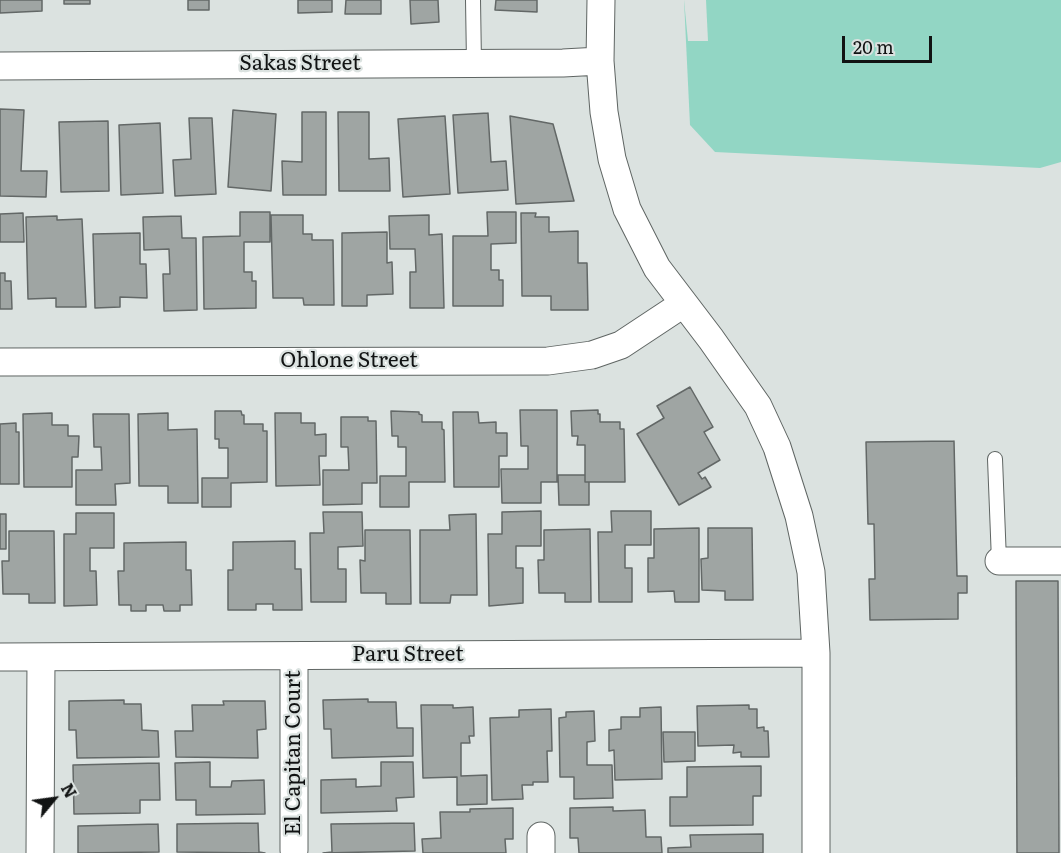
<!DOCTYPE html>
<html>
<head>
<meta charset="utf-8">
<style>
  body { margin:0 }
  #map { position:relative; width:1061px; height:853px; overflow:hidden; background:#dbe2e0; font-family:Literata,serif }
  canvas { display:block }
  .north { position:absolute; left:24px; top:769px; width:60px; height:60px; -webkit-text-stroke:4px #dbe2e0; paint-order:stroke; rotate:61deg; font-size:16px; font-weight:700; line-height:24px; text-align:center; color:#111313 }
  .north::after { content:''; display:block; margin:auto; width:21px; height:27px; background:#111313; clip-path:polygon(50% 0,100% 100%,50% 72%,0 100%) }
  .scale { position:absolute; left:842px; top:36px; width:90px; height:27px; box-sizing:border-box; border:3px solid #111313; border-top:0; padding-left:8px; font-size:18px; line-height:21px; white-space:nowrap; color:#111313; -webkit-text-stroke:4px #dbe2e0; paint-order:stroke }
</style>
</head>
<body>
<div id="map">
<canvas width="1061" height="853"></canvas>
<div class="north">N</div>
<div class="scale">20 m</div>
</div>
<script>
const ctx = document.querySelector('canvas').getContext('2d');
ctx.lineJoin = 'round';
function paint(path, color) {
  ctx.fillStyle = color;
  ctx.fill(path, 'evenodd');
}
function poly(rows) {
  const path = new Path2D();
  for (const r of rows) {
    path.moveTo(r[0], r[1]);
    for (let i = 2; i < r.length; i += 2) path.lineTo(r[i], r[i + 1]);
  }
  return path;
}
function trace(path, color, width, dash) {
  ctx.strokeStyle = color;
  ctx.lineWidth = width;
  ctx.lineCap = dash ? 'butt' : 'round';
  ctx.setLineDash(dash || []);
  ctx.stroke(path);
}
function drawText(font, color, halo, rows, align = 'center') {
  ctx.font = font + ' Literata,serif';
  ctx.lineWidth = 4.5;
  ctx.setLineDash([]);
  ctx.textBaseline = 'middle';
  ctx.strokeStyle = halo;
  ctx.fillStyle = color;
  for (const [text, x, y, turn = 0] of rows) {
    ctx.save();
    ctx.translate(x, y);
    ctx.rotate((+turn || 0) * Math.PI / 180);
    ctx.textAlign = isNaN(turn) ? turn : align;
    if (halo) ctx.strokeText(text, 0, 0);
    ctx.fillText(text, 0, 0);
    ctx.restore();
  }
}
paint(poly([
  [684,0,1061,0,1061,162,1040,168,715,152,690,125]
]), '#92d6c4');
paint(poly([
  [684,0,706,0,708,41,688,41]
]), '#dbe2e0');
const building = poly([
  [0,0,42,0,42,11,0,13,0,0],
  [64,0,90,0,90,4,64,4,64,0],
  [188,0,209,0,209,10,188,10,188,0],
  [298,0,332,0,332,12,298,13,298,0],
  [346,0,381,0,381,14,345,14,346,0],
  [410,0,438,0,439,22,411,24,410,0],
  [496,0,537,0,537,12,495,10,496,0],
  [0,109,24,110,21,171,47,171,46,197,0,196,0,109],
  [233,110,276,114,271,191,228,187,233,110],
  [302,112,326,112,326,195,283,195,282,161,302,162,302,112],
  [338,112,369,112,369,159,389,158,390,191,339,191,338,112],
  [488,113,491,162,506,161,508,190,458,193,453,115,488,113],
  [445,116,450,194,403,197,398,119,445,116],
  [510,116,553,124,574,201,516,204,510,116],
  [189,118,212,118,216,194,175,196,173,160,191,159,189,118],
  [108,121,109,191,61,192,59,122,108,121],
  [160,123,163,193,121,195,119,125,160,123],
  [240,212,270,212,270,242,244,242,244,272,252,272,252,281,256,281,256,308,204,309,203,237,240,236,240,212],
  [487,212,516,212,516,243,491,244,491,270,499,270,499,280,503,280,503,306,453,306,453,236,488,236,487,212],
  [23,213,24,242,0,242,0,214,23,213],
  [521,213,536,213,535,217,549,217,549,232,578,231,578,263,587,263,588,310,551,310,551,296,522,296,521,213],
  [271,215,303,215,303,234,312,234,312,240,333,240,334,305,304,305,303,298,273,298,271,215],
  [429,215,429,235,442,234,444,308,410,308,410,272,416,272,415,249,390,249,389,216,429,215],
  [57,216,57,220,82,219,86,307,56,307,56,298,28,299,26,217,57,216],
  [181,216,182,238,196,238,197,310,164,311,163,274,170,274,169,249,144,250,143,217,181,216],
  [387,232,387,263,392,262,393,294,367,295,367,306,342,306,342,233,387,232],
  [140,233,140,264,146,264,147,298,120,297,120,307,95,308,93,234,140,233],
  [0,273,5,273,5,281,11,281,12,309,0,309,0,273],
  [690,387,713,427,704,432,720,460,698,473,702,479,705,477,711,487,679,505,637,434,664,418,657,406,690,387],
  [520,410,557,410,557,482,541,482,541,503,502,503,501,469,528,469,528,446,521,446,520,410],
  [598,410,598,414,600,414,600,422,620,422,620,429,624,429,625,482,585,482,585,445,577,445,578,436,572,436,571,411,598,410],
  [215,411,241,411,242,415,244,415,244,424,263,424,263,431,267,431,267,482,231,483,231,507,202,507,202,478,228,478,228,448,219,448,219,439,215,439,215,411],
  [391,411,419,412,419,414,422,415,422,422,442,422,442,429,444,430,445,482,409,482,409,507,380,507,380,476,406,476,406,447,398,447,398,436,392,436,391,411],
  [453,412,478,412,479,423,496,422,496,433,507,433,507,456,499,456,499,487,454,487,453,412],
  [52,413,52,425,68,425,68,436,79,436,78,457,72,457,72,487,24,487,23,414,52,413],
  [168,413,168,430,197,429,198,503,168,503,168,486,139,486,138,414,168,413],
  [275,413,301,413,301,423,315,423,315,435,326,434,326,456,319,456,320,485,276,486,275,413],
  [93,414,129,414,130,483,115,484,116,505,76,505,76,470,102,470,101,447,94,447,93,414],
  [341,417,368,417,368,421,376,421,377,483,362,483,362,504,323,505,323,470,349,470,348,447,341,447,341,417],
  [16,423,16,432,19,432,19,484,0,484,0,424,16,423],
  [954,441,957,576,967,576,967,593,958,593,958,619,870,620,869,579,875,579,874,524,868,524,866,442,954,441],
  [558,475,585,475,585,482,589,482,589,505,559,505,558,475],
  [541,511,541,546,516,546,516,568,523,568,523,603,489,606,488,534,502,534,502,512,541,511],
  [611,511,651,511,651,545,625,545,625,568,632,568,632,602,599,602,598,532,612,532,611,511],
  [323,512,362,512,363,546,338,547,338,569,346,569,346,602,311,602,310,533,324,533,323,512],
  [76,513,114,513,114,548,90,548,90,571,96,571,97,605,64,606,64,534,76,534,76,513],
  [0,514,6,514,6,549,0,549,0,514],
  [476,514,477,595,451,595,450,603,420,603,420,530,450,530,449,515,476,514],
  [699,528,699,602,675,602,674,591,648,592,648,558,654,558,654,529,699,528],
  [708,528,752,528,753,600,725,600,725,591,702,590,701,559,708,558,708,528],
  [590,529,591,602,565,602,565,593,539,593,538,560,544,560,544,530,590,529],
  [365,530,410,530,411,604,386,604,386,593,361,593,360,560,365,561,365,530],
  [9,531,54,531,55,603,29,603,29,594,3,594,2,561,9,561,9,531],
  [295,541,295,569,301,569,302,610,273,610,273,604,256,604,256,610,228,610,228,570,233,570,233,542,295,541],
  [186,542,186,570,191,570,192,605,180,605,180,611,164,611,163,605,146,605,146,611,131,611,131,605,119,605,118,571,124,571,124,543,186,542],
  [1016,581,1058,581,1059,853,1017,853,1016,581],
  [368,699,368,702,396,702,397,728,413,728,413,756,332,758,331,729,324,729,323,700,368,699],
  [124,700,124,704,141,704,142,730,158,731,159,757,77,758,76,730,69,730,69,701,124,700],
  [223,701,265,701,266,729,257,730,258,758,176,757,175,731,193,731,192,705,224,705,223,701],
  [421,705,453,705,453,708,473,707,474,736,469,736,470,743,461,743,461,776,487,775,487,804,457,805,457,777,423,778,421,705],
  [749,705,749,709,757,709,757,728,764,727,764,731,768,731,769,757,741,757,741,752,733,753,734,745,698,746,697,706,749,705],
  [661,707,662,779,615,780,614,750,609,751,609,730,621,729,621,717,640,717,640,708,661,707],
  [551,709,552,751,547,751,548,782,533,782,533,785,522,785,523,799,492,800,490,718,519,717,519,710,551,709],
  [594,711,595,741,587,742,587,765,612,765,613,798,574,799,574,777,560,777,559,718,566,717,566,712,594,711],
  [663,732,695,732,695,761,664,762,663,732],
  [210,762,210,787,231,787,232,781,264,780,265,814,196,815,196,800,176,800,175,763,210,762],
  [381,762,413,762,414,797,396,798,397,811,321,813,321,780,356,779,356,787,381,786,381,762],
  [159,763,160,800,140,800,140,813,74,814,73,765,159,763],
  [761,766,761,796,753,796,753,825,670,826,670,797,687,797,687,767,761,766],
  [613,807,613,811,645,810,646,837,661,837,662,853,579,853,578,838,570,838,570,808,613,807],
  [513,808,513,839,505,839,506,853,423,853,422,839,441,838,440,812,470,812,470,809,513,808],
  [258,823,259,852,265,853,177,852,177,824,258,823],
  [414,823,415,851,323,853,332,852,331,824,414,823],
  [158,824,159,852,78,853,78,826,158,824],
  [763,834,763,853,668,853,668,848,691,847,690,835,763,834]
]);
paint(building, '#9fa5a3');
trace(building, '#636867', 1.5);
const lane = poly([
  [473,0,474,63],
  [995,459,999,561]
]);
const street = poly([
  [601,0,600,61,604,112,612,159,627,209,657,268,711,339,758,406,777,447,799,516,811,572,816,653,816,853],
  [0,66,563,63,600,61],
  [0,362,548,361,592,355,621,345,683,304],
  [999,561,1061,561],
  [294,656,294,850],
  [0,657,816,653],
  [40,853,41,657],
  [541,853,541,836]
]);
trace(lane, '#5f6563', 16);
trace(street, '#5f6563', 29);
trace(lane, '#fff', 14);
trace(street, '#fff', 27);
drawText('21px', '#111313', '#dbe2e0', [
  ["Sakas Street",300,64],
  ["Ohlone Street",349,361],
  ["Paru Street",408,655],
  ["El Capitan Court",294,753,-90]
]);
</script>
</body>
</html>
